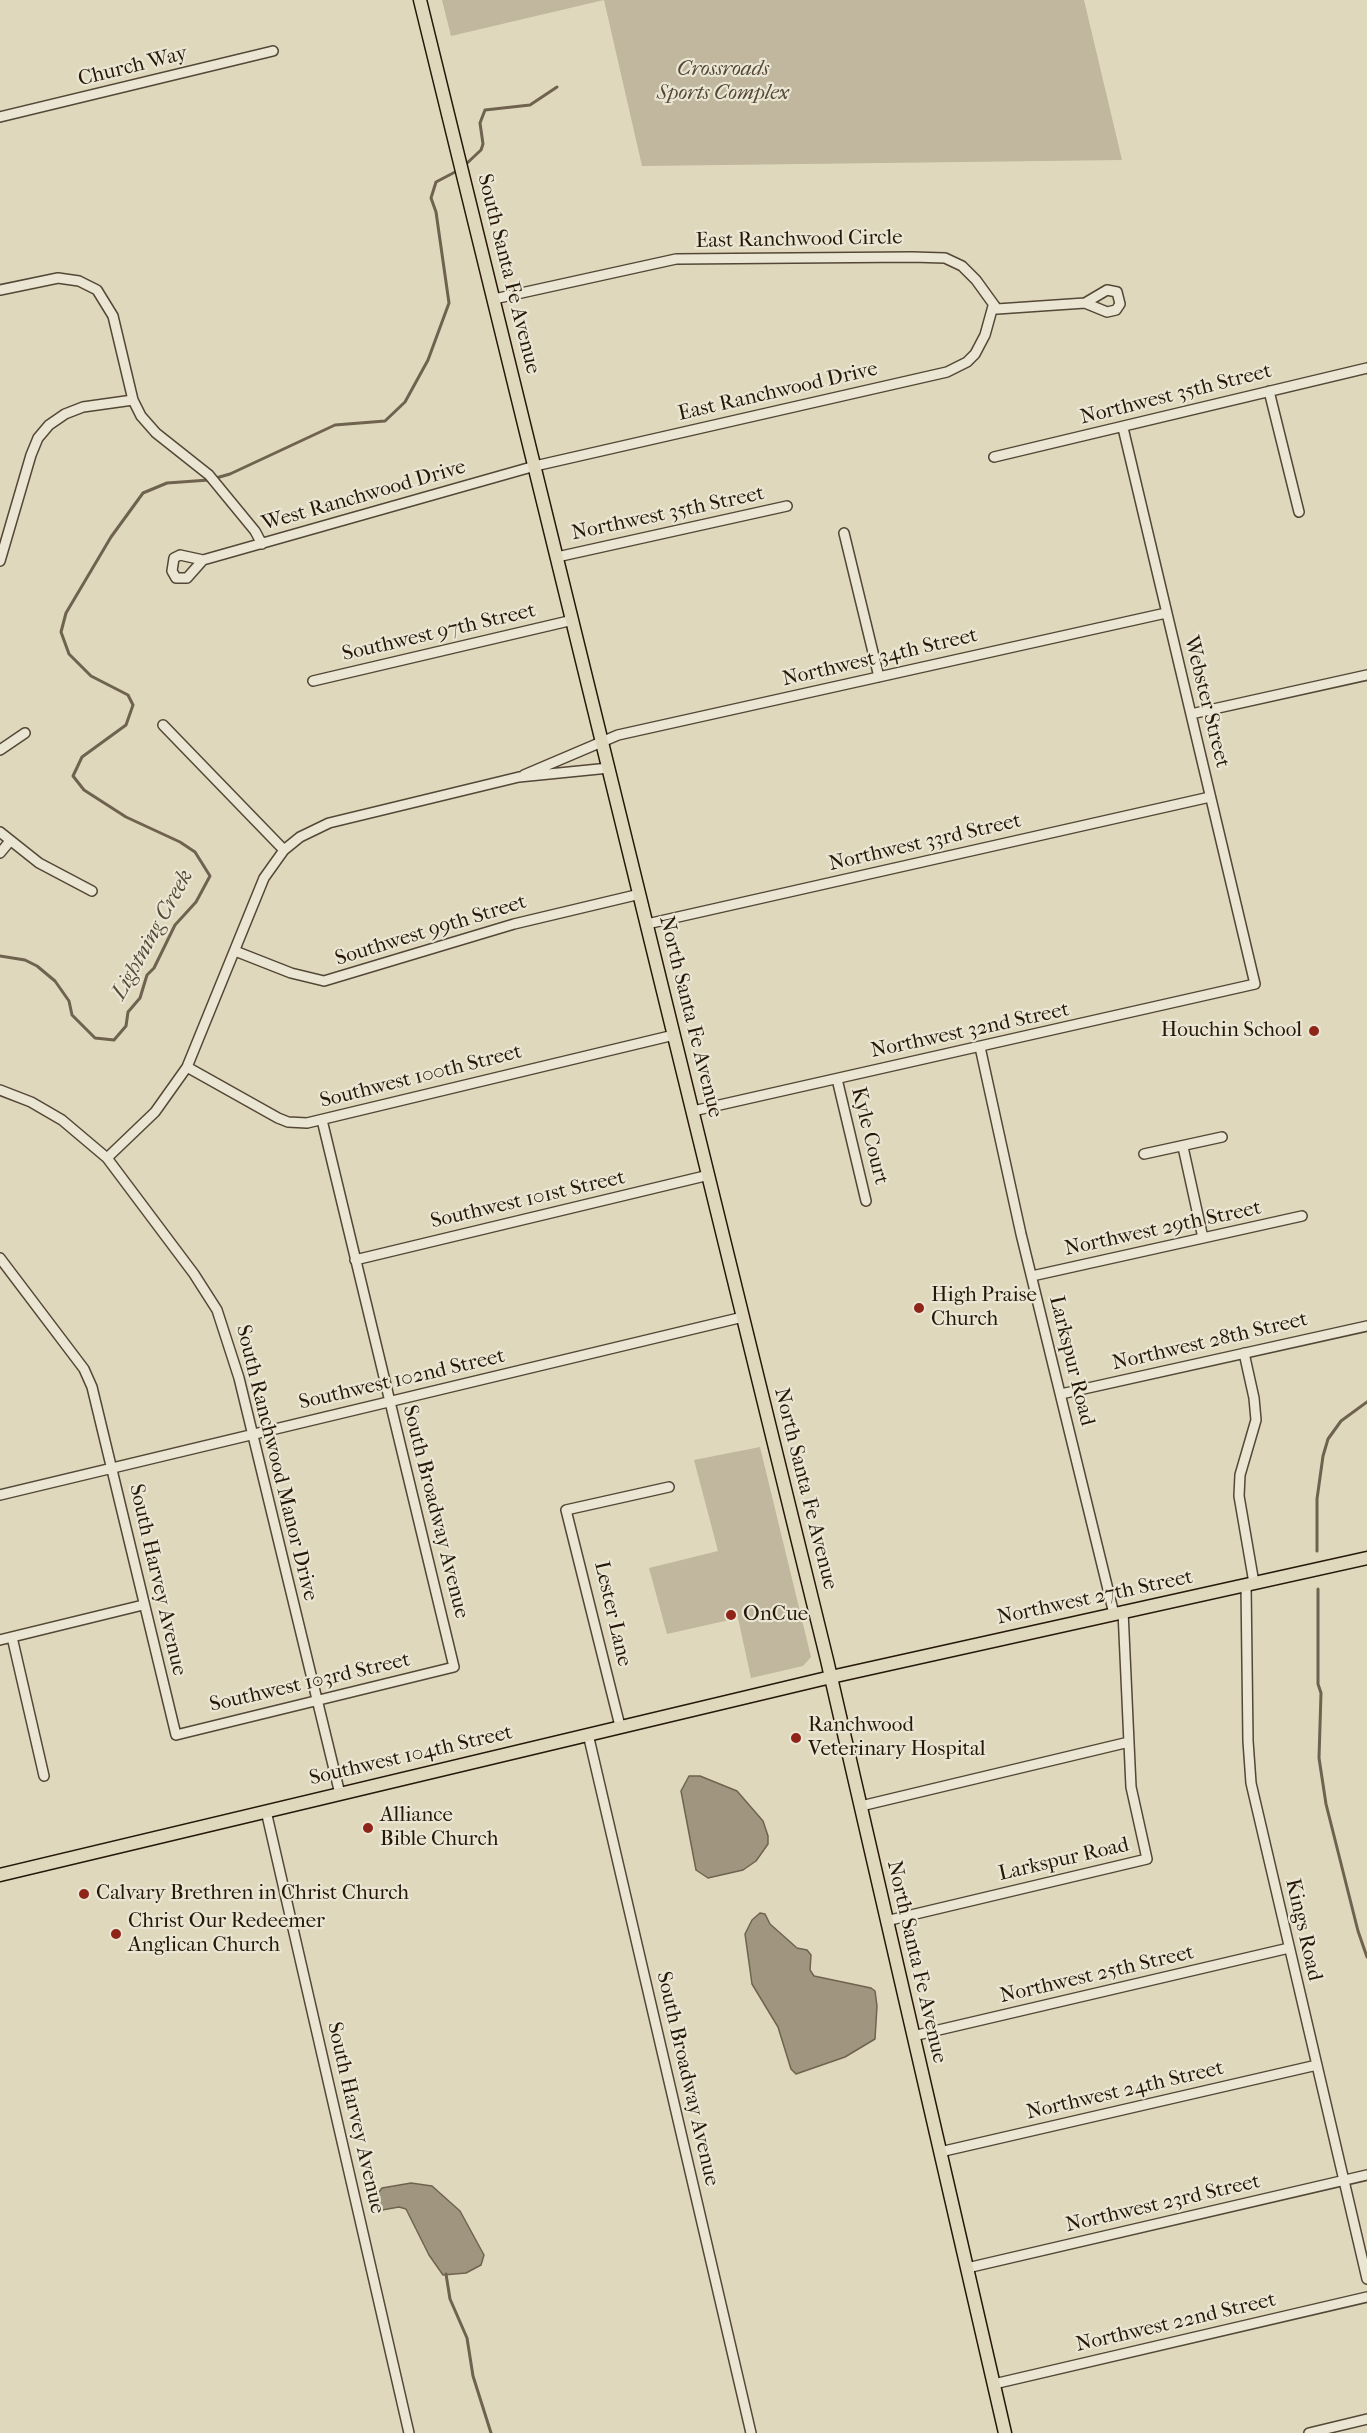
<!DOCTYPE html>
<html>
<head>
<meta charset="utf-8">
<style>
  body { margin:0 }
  canvas { display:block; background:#dfd8bc }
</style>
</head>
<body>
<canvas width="1367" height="2433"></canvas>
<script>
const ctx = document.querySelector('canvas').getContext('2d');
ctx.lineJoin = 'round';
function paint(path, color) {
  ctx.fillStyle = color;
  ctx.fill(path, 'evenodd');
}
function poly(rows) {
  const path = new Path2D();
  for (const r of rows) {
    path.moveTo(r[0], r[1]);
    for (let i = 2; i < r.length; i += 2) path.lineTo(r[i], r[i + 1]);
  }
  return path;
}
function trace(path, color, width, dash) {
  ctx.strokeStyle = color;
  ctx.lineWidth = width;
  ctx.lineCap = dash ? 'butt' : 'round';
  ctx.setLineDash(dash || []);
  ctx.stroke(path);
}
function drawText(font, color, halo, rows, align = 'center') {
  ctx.font = font + ' "IM FELL French Canon",serif';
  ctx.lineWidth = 4.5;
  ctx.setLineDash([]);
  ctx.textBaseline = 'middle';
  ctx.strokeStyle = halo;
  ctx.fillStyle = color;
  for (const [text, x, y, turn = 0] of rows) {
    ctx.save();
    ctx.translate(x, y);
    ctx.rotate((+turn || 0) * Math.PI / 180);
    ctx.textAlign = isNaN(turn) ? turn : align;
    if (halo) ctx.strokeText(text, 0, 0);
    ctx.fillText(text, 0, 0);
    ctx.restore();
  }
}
paint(poly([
  [442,0,1084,0,1122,160,642,166,604,0,451,36],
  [760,1447,811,1657,803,1666,751,1678,738,1618,667,1634,649,1568,718,1551,694,1460]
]), '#c0b79e');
const water = poly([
  [689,1776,700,1776,737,1791,763,1821,768,1836,768,1844,756,1861,743,1870,708,1878,696,1870,681,1791,689,1776],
  [760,1913,765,1914,770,1924,797,1948,807,1950,811,1955,810,1970,814,1976,871,1988,875,1991,877,2006,875,2039,845,2057,796,2074,791,2069,778,2027,752,1984,745,1934,752,1920,760,1913],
  [411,2183,432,2186,460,2211,484,2255,481,2265,466,2273,443,2275,429,2255,406,2209,399,2207,382,2210,376,2206,376,2196,382,2188,411,2183]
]);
paint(water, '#a0967f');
trace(water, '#6f6350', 1.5);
trace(poly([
  [465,165,481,150,483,144,480,123,485,110,530,105,557,87],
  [216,478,230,474,335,425,385,421,405,402,428,360,449,303,436,212,431,198,436,182,457,171],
  [0,956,25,960,37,966,55,981,69,1001,72,1015,95,1038,114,1040,126,1026,128,1012,140,998,147,975,154,968,175,925,196,902,210,876,195,852,180,842,126,817,84,790,73,776,82,757,126,725,133,705,128,695,91,676,69,654,61,632,66,613,111,537,143,493,167,483,209,480],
  [1317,1551,1317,1499,1323,1456,1328,1439,1341,1421,1367,1402],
  [1318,1589,1318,1684,1321,1693,1319,1758,1326,1804,1358,1931,1367,1957],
  [446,2274,450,2299,467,2338,473,2376,491,2433]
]), '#6f6350', 3);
const minor = poly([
  [0,117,273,51],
  [0,290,58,278,79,281,97,290,113,316,133,400,141,416,156,433,209,475,255,531,262,544],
  [494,299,676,259,912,257,945,258,962,266,976,280,997,309,1085,303,1107,290,1117,292,1120,304,1116,310,1107,312,1085,303],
  [1269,391,1299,512],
  [994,457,1367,368],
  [844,533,879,677],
  [557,557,787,506],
  [203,560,187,578,176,578,172,571,174,558,180,555,203,560,535,466,947,372,967,362,975,354,985,335,993,306],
  [0,561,31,455,38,438,49,425,65,414,83,407,133,400],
  [313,681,573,620],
  [1191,714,1367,675],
  [163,725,284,850],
  [0,750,25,733],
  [524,775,618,735,1166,613],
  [0,832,39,863,92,891],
  [0,853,10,841],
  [647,924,1210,797],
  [235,951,291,973,324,981,514,924,640,894],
  [980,1047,1021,1234,1114,1614],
  [187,1067,278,1118,288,1122,307,1123,674,1035],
  [837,1079,866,1201],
  [0,1090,31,1102,62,1120,107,1158,194,1274,217,1310,239,1378,340,1794],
  [693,1111,1255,984,1123,428],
  [1183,1147,1203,1238],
  [1144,1154,1222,1137],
  [107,1158,155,1112,187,1067,264,878,284,850,300,837,329,823,519,777,609,768],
  [0,1258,84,1369,92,1387,176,1735,454,1667,322,1120],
  [355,1260,709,1175],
  [1032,1276,1302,1216],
  [1244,1353,1254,1398,1256,1420,1240,1475,1239,1496,1254,1583],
  [1061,1394,1367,1326],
  [0,1495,743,1317],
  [1246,1584,1248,1741,1251,1783,1367,2279],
  [12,1637,44,1776],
  [0,1640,143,1605],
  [620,1726,566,1510,669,1487],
  [588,1734,751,2433],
  [861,1806,1129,1742],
  [266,1811,409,2433],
  [886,1921,1147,1859,1131,1787,1123,1611],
  [913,2036,1289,1948],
  [940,2152,1317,2065],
  [967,2268,1367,2175],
  [994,2384,1367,2297],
  [1309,2433,1367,2419]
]);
const major = poly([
  [420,0,827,1660,1005,2433],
  [0,1875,831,1677,1367,1558]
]);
trace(minor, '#544736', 12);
trace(major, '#261709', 15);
trace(minor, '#eae6d3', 9);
trace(major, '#dfd8bc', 12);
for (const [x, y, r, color] of [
  [1314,1031,6,"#8f2418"],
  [919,1308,6,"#8f2418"],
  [731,1615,6,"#8f2418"],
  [796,1738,6,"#8f2418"],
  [368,1828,6,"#8f2418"],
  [84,1894,6,"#8f2418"],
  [116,1934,6,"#8f2418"]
]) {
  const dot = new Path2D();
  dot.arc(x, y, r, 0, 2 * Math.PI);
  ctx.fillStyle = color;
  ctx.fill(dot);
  trace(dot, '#eae6d3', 2);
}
drawText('21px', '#261709', '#eae6d3', [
  ["Church Way",133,67,-14],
  ["East Ranchwood Circle",799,240,-1],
  ["South Santa Fe Avenue",508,274,76],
  ["East Ranchwood Drive",778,392,-13],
  ["Northwest 35th Street",1176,395,-14],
  ["West Ranchwood Drive",364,496,-16],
  ["Northwest 35th Street",668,514,-12],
  ["Southwest 97th Street",439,633,-13],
  ["Northwest 34th Street",880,658,-13],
  ["Webster Street",1206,702,76],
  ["Northwest 33rd Street",925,843,-13],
  ["Southwest 99th Street",431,931,-17],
  ["North Santa Fe Avenue",690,1017,76],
  ["Northwest 32nd Street",970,1031,-12],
  ["Southwest 100th Street",421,1077,-14],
  ["Kyle Court",869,1136,76],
  ["Southwest 101st Street",528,1200,-13],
  ["Northwest 29th Street",1163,1229,-12],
  ["Northwest 28th Street",1210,1342,-13],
  ["Larkspur Road",1071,1361,76],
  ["Southwest 102nd Street",402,1380,-13],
  ["South Ranchwood Manor Drive",276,1463,76],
  ["North Santa Fe Avenue",805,1489,76],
  ["South Broadway Avenue",435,1512,76],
  ["South Harvey Avenue",157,1580,77],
  ["Northwest 27th Street",1095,1598,-12],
  ["Lester Lane",612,1614,77],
  ["Southwest 103rd Street",310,1683,-13],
  ["Southwest 104th Street",411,1756,-13],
  ["Larkspur Road",1064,1860,-13],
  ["Kings Road",1303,1930,77],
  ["North Santa Fe Avenue",916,1962,77],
  ["Northwest 25th Street",1097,1975,-13],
  ["South Broadway Avenue",687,2079,77],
  ["Northwest 24th Street",1125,2091,-13],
  ["South Harvey Avenue",355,2118,77],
  ["Northwest 23rd Street",1163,2204,-13],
  ["Northwest 22nd Street",1176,2323,-13]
]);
drawText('italic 21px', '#544736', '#eae6d3', [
  ["Crossroads",723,70],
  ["Sports Complex",723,94]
]);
drawText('21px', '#261709', '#eae6d3', [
  ["Houchin School",1302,1031,"right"],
  ["High Praise",931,1296],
  ["Church",931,1320],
  ["OnCue",743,1615],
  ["Ranchwood",808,1726],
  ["Veterinary Hospital",808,1750],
  ["Alliance",380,1816],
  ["Bible Church",380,1840],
  ["Calvary Brethren in Christ Church",96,1894],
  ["Christ Our Redeemer",128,1922],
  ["Anglican Church",128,1946]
], 'left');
drawText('italic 22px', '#574a38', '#eae6d3', [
  ["Lightning Creek",153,935,-61]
]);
</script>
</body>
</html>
